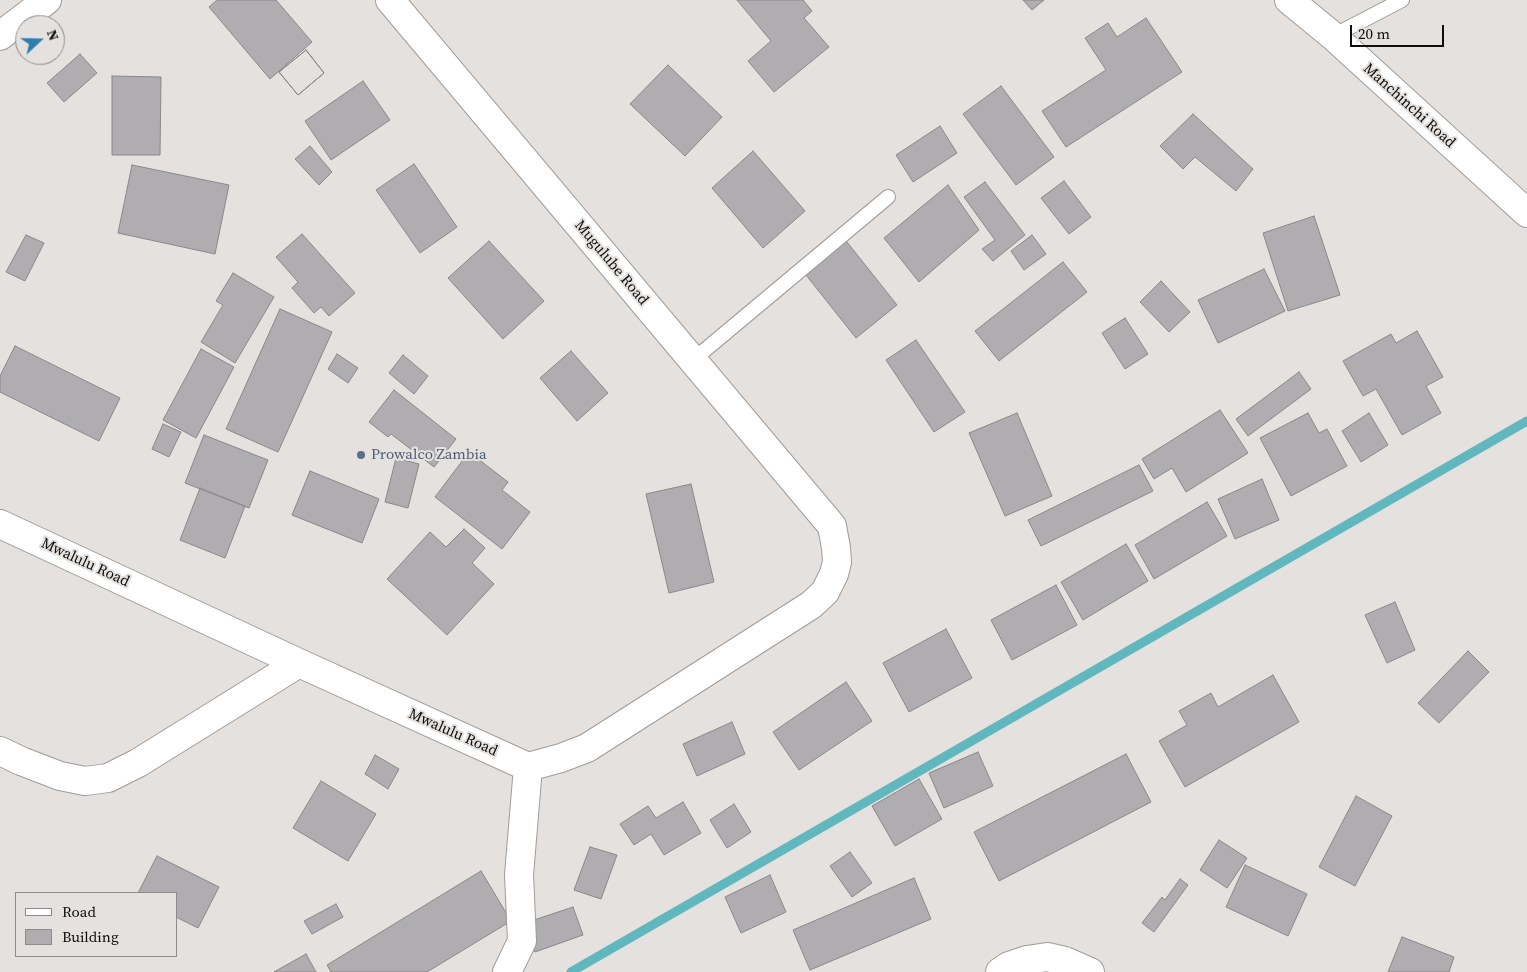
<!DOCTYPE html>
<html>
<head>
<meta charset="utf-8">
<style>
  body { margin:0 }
  #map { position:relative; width:1527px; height:972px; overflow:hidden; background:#e4e1de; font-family:"Source Serif 4",serif }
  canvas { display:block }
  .legend { position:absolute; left:15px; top:892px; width:162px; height:65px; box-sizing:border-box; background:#e4e1de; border:1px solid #8e8c8a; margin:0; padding:6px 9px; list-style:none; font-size:15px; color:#0e0d0c }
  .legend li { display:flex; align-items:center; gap:10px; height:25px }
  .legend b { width:25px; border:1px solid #8e8c8a }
  .north { position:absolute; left:15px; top:15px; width:50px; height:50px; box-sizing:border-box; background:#e4e1de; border:1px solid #8e8c8a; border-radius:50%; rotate:69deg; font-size:14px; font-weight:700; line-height:20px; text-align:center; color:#0e0d0c }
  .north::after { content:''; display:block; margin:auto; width:18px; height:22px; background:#2f7eb0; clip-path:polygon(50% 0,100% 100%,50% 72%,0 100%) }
  .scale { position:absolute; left:1350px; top:25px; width:94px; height:22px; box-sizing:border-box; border:2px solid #0e0d0c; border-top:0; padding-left:6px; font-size:15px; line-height:18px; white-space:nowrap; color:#0e0d0c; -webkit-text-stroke:4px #e4e1de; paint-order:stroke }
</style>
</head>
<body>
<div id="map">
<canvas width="1527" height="972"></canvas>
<ul class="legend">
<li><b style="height:6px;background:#fff"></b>Road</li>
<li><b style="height:14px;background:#afadb0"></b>Building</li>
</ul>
<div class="north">N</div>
<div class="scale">20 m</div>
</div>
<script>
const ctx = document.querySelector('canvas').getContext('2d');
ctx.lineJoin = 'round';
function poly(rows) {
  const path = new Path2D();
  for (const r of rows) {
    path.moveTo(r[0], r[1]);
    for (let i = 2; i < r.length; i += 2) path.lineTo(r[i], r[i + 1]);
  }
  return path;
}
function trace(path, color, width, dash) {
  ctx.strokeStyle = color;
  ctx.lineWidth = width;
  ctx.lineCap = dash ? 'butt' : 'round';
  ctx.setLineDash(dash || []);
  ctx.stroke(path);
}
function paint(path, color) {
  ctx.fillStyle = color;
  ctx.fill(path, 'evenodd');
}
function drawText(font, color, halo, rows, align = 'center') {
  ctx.font = font + ' "Source Serif 4",serif';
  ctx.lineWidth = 4;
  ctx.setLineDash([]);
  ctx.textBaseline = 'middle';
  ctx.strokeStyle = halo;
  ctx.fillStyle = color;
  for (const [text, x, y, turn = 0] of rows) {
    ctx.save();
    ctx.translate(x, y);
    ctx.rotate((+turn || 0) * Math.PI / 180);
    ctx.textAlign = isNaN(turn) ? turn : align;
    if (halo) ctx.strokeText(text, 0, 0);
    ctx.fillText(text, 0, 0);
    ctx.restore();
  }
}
trace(poly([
  [571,972,1527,421]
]), '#60b7be', 9);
const building = poly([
  [217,0,276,0,312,42,270,79,209,7,217,0],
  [737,0,803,0,812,11,804,18,829,47,774,92,748,61,771,41,737,0],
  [1023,0,1044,0,1032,10,1023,0],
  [1146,18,1182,72,1066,147,1042,111,1106,70,1085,38,1108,23,1117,37,1146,18],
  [306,50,324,73,298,95,279,72,306,50],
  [306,50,324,73,298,95,279,72,306,50],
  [80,54,97,73,64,102,47,83,80,54],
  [668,65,722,117,685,156,630,104,668,65],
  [112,76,161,77,160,155,112,155,112,76],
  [363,81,390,120,331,160,305,121,363,81],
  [1001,86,1054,157,1016,185,963,114,1001,86],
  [1193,114,1253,169,1236,191,1195,157,1183,169,1160,146,1193,114],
  [940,126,957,153,913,182,896,155,940,126],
  [310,146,332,172,319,185,295,159,310,146],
  [753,151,805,211,763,248,712,188,753,151],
  [414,164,457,227,420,253,376,190,414,164],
  [132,165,229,185,215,254,118,233,132,165],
  [1064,181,1091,217,1069,234,1041,198,1064,181],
  [985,182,1025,235,993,261,982,249,995,240,964,197,985,182],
  [948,185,979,230,919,282,884,238,948,185],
  [1314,216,1340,295,1288,311,1263,233,1314,216],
  [302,234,355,293,329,316,321,307,314,313,292,288,298,282,276,257,302,234],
  [26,235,44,243,25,281,6,272,26,235],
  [1032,235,1046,254,1024,270,1011,251,1032,235],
  [843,237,897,305,856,338,802,270,843,237],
  [489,241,544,301,503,339,448,278,489,241],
  [1063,262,1087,292,999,361,975,331,1063,262],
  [1264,269,1285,311,1218,343,1198,300,1264,269],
  [233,273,274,297,235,363,201,342,223,305,216,301,233,273],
  [1161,281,1190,312,1169,332,1140,302,1161,281],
  [280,309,332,332,278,452,226,429,280,309],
  [1125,318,1148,354,1125,369,1102,333,1125,318],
  [1417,331,1443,377,1426,386,1441,413,1402,435,1376,389,1363,396,1343,361,1391,334,1396,343,1417,331],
  [916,340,965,412,934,432,886,360,916,340],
  [15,346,120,398,99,441,0,392,0,376,15,346],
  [201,349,234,367,196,438,163,420,201,349],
  [571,351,608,393,577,421,540,378,571,351],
  [337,354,358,368,348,383,328,369,337,354],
  [403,355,428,376,414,394,389,373,403,355],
  [1299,372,1311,389,1248,436,1236,419,1299,372],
  [394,390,456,439,434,467,391,434,388,437,369,422,394,390],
  [1220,410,1248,453,1186,492,1172,468,1154,479,1142,459,1220,410],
  [1017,413,1052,496,1005,516,969,433,1017,413],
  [1308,413,1319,433,1327,429,1347,466,1291,496,1260,438,1308,413],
  [1369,413,1388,445,1361,462,1342,431,1369,413],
  [163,424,181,432,169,457,152,449,163,424],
  [204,435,268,460,249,508,185,483,204,435],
  [469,452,508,482,502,490,530,512,502,549,435,497,469,452],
  [396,458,419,464,408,508,385,502,396,458],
  [1139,465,1153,491,1041,546,1028,520,1139,465],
  [310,471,379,499,362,543,292,515,310,471],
  [1262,479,1279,520,1235,539,1218,499,1262,479],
  [691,484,714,582,669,593,646,494,691,484],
  [200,488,245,506,225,558,180,540,200,488],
  [1207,502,1227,536,1154,579,1135,545,1207,502],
  [464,529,485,548,472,563,494,584,447,635,387,579,430,532,446,547,464,529],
  [1126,544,1148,581,1083,620,1061,582,1126,544],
  [1056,585,1077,625,1012,660,991,620,1056,585],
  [1395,602,1415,650,1387,663,1365,615,1395,602],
  [946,629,972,678,909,712,883,663,946,629],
  [1468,651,1489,672,1439,723,1418,703,1468,651],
  [1273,675,1299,722,1185,787,1159,741,1187,725,1179,711,1211,693,1218,707,1273,675],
  [846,682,872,721,799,770,773,732,846,682],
  [732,722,745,754,697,776,683,744,732,722],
  [978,752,993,786,944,808,929,773,978,752],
  [1126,754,1151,802,999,881,974,832,1126,754],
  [375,755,399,769,388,789,365,774,375,755],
  [919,779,942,819,895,846,872,806,919,779],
  [321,781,376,814,348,861,293,828,321,781],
  [1356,796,1392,816,1355,886,1319,867,1356,796],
  [683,802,701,833,664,855,651,834,634,845,620,824,648,806,656,818,683,802],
  [734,804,751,832,727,848,710,820,734,804],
  [1219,840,1247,858,1227,888,1200,870,1219,840],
  [590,847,617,855,601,899,574,890,590,847],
  [850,852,872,883,852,897,830,866,850,852],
  [157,856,219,887,198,928,176,917,176,893,138,893,157,856],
  [1245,865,1307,894,1288,936,1226,907,1245,865],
  [481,871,511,921,427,972,331,972,327,965,481,871],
  [770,875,786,912,741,933,725,897,770,875],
  [914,878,931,919,810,970,793,930,914,878],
  [1180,879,1188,885,1154,932,1142,923,1162,897,1165,900,1180,879],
  [336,904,343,917,312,934,304,921,336,904],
  [573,907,583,935,535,952,525,923,573,907],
  [1402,937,1454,957,1449,972,1388,972,1402,937],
  [306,954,316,972,274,972,306,954]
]);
paint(building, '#afadb0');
trace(building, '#89878a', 1);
const lane = poly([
  [1333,36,1402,0],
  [693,360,888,197]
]);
const street = poly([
  [0,524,299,663,528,767,561,758,587,748,811,605,825,592,834,574,837,562,836,548,832,526,390,0],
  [0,751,21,761,60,776,85,781,108,778,138,763,299,663],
  [507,972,522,941,519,875,528,767],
  [1000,972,1009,966,1027,960,1047,957,1065,961,1090,972]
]);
const secondary = poly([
  [1289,0,1333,36,1527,213],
  [0,36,47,0]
]);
trace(lane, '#9f9c99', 16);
trace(street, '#9f9c99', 30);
trace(secondary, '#9f9c99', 30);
trace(lane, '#fff', 14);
trace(street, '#fff', 28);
trace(secondary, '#fff', 28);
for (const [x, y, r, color] of [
  [361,455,5,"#5c6f8a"]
]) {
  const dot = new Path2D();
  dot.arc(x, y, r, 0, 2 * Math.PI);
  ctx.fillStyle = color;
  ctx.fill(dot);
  trace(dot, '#e4e1de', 2);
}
drawText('15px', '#0e0d0c', '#e4e1de', [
  ["Manchinchi Road",1409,106,42],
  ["Mugulube Road",611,263,50],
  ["Mwalulu Road",85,563,25],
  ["Mwalulu Road",453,733,24]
]);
drawText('15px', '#4e5e75', '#e4e1de', [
  ["Prowalco Zambia",371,455]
], 'left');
</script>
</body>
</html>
